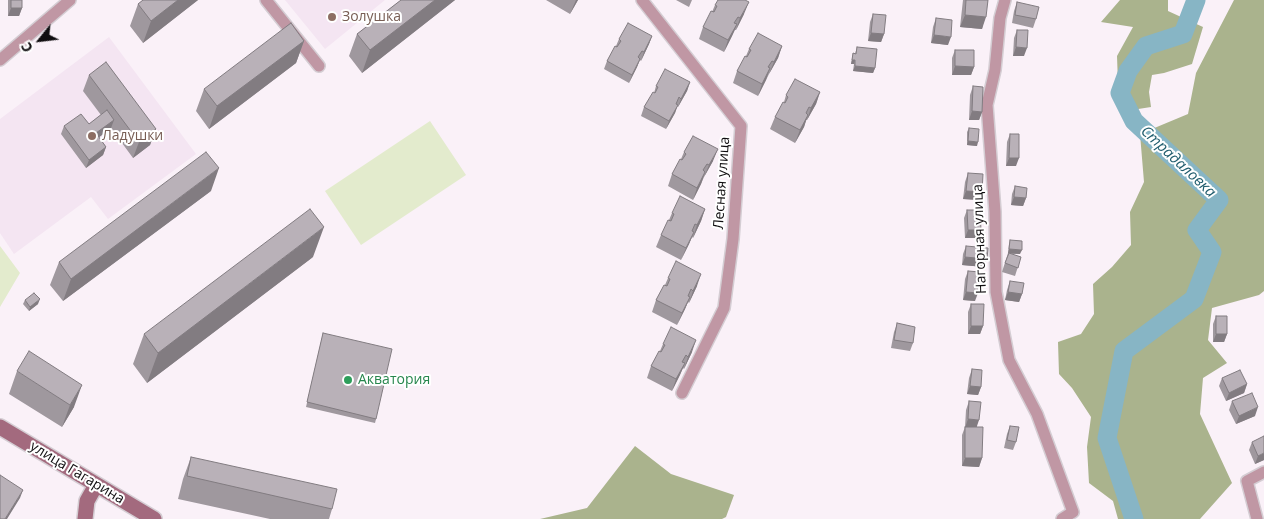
<!DOCTYPE html>
<html>
<head>
<meta charset="utf-8">
<style>
  body { margin:0 }
  #map { position:relative; width:1264px; height:519px; overflow:hidden; background:#faf1f8; font-family:"Open Sans",sans-serif }
  canvas { display:block }
  .north { position:absolute; left:15px; top:15px; width:50px; height:50px; -webkit-text-stroke:4px #fff; paint-order:stroke; rotate:241deg; font-size:14px; font-weight:700; line-height:20px; text-align:center; color:#0f0d0f }
  .north::after { content:''; display:block; margin:auto; width:18px; height:22px; background:#0f0d0f; clip-path:polygon(50% 0,100% 100%,50% 72%,0 100%) }
</style>
</head>
<body>
<div id="map">
<canvas width="1264" height="519"></canvas>
<div class="north">С</div>
</div>
<script>
const ctx = document.querySelector('canvas').getContext('2d');
ctx.lineJoin = 'round';
function paint(path, color) {
  ctx.fillStyle = color;
  ctx.fill(path, 'evenodd');
}
function poly(rows) {
  const path = new Path2D();
  for (const r of rows) {
    path.moveTo(r[0], r[1]);
    for (let i = 2; i < r.length; i += 2) path.lineTo(r[i], r[i + 1]);
  }
  return path;
}
function trace(path, color, width, dash) {
  ctx.strokeStyle = color;
  ctx.lineWidth = width;
  ctx.lineCap = dash ? 'butt' : 'round';
  ctx.setLineDash(dash || []);
  ctx.stroke(path);
}
function drawText(font, color, halo, rows, align = 'center') {
  ctx.font = font + ' "Open Sans",sans-serif';
  ctx.lineWidth = 4;
  ctx.setLineDash([]);
  ctx.textBaseline = 'middle';
  ctx.strokeStyle = halo;
  ctx.fillStyle = color;
  for (const [text, x, y, turn = 0] of rows) {
    ctx.save();
    ctx.translate(x, y);
    ctx.rotate((+turn || 0) * Math.PI / 180);
    ctx.textAlign = isNaN(turn) ? turn : align;
    if (halo) ctx.strokeText(text, 0, 0);
    ctx.fillText(text, 0, 0);
    ctx.restore();
  }
}
paint(poly([
  [285,0,385,0,325,49],
  [109,37,196,154,108,219,91,197,14,254,0,233,0,119]
]), '#f4e5f2');
paint(poly([
  [430,121,466,175,361,245,325,191],
  [0,246,20,273,0,307]
]), '#e3ebcd');
paint(poly([
  [1120,0,1168,0,1168,11,1203,27,1192,64,1164,73,1152,75,1149,92,1151,107,1119,112,1117,56,1133,27,1101,22],
  [1234,0,1264,0,1264,291,1259,295,1212,308,1208,340,1227,363,1203,378,1200,414,1232,483,1200,519,1118,519,1113,501,1089,483,1087,447,1091,417,1072,388,1059,374,1058,342,1081,334,1094,314,1093,284,1112,267,1131,245,1130,212,1144,182,1140,134,1188,114,1196,73],
  [635,446,671,474,734,495,726,517,722,519,540,519,587,508]
]), '#aab38d');
trace(poly([
  [1134,519,1107,438,1124,351,1194,299,1212,252,1197,230,1219,200,1134,121,1120,93,1128,71,1146,46,1183,34,1196,0]
]), '#87b5c5', 19);
const street = poly([
  [266,0,319,66],
  [642,0,741,126,733,239,724,308,682,393],
  [1005,0,1000,18,995,70,987,105,995,212,996,292,1009,360,1037,414,1073,512,1062,519],
  [0,60,70,0],
  [1257,519,1247,481,1264,472]
]);
const secondary = poly([
  [0,427,154,519],
  [85,519,87,501,96,485]
]);
trace(street, '#d4cdd3', 14);
trace(secondary, '#d4cdd3', 18);
trace(street, '#c097a4', 11);
trace(secondary, '#a36a7e', 15);
paint(poly([
  [8,0,22,0,22,8,19,16,8,16],
  [143,0,198,0,143,43,130,26,138,4],
  [401,0,455,0,362,73,349,56,357,34],
  [546,0,578,0,570,14],
  [676,0,692,0,689,7],
  [963,0,988,0,982,29,960,27],
  [1017,2,1036,19,1033,28,1012,23,1014,11],
  [715,5,744,14,736,30,735,30,724,52,699,39,703,27,712,12],
  [873,14,884,34,881,42,868,41,870,22],
  [936,18,948,45,931,43,933,27],
  [1017,30,1024,56,1013,56,1014,38],
  [652,36,649,44,641,61,640,60,637,67,629,83,604,69,607,61,616,46,619,39],
  [304,41,296,63,209,129,196,111,204,89],
  [782,46,778,58,769,74,758,96,733,83,737,71,746,56,749,49],
  [857,47,875,68,873,73,853,71,854,64,851,64,852,58,853,53,855,54],
  [955,50,974,67,971,75,952,75,952,58],
  [89,75,156,129,150,145,133,158,111,128,99,137,106,147,103,155,86,168,61,134,64,126,89,124,101,115,83,91],
  [690,82,687,91,678,107,677,106,675,113,666,129,641,116,644,107,654,93,656,86],
  [973,86,982,112,979,120,969,120,970,95],
  [820,92,816,104,807,120,806,120,804,127,795,143,770,129,775,117,784,102,786,95],
  [969,128,977,146,967,145,967,132],
  [1010,134,1016,166,1006,166,1007,142],
  [684,152,713,161,704,177,701,184,693,200,668,186,672,174,681,159],
  [968,173,979,200,963,199,965,182],
  [1015,186,1026,198,1023,206,1011,205,1012,194],
  [211,191,63,301,50,285,59,262],
  [705,209,701,221,693,238,692,237,689,244,681,260,656,247,661,235,669,220,672,213],
  [967,210,978,238,965,238,964,218],
  [1010,240,1020,254,1012,254,1021,257,1015,276,1002,272,1008,253,1009,244],
  [966,246,984,267,962,265,963,254],
  [313,257,147,383,133,364,144,334],
  [968,271,975,301,963,300,965,279],
  [668,278,697,286,689,303,688,302,685,309,677,325,652,312,656,300,665,285],
  [1010,281,1022,294,1019,302,1005,300,1007,290],
  [25,300,38,304,29,311,23,304],
  [971,304,983,326,980,334,968,334,968,312],
  [1216,316,1227,334,1224,342,1213,342,1213,324],
  [897,324,913,343,910,351,891,348,894,332],
  [323,333,376,419,375,423,306,407],
  [663,344,692,352,684,369,683,368,672,391,647,378,651,366,660,351],
  [972,369,981,387,978,395,967,394,969,378],
  [17,371,74,407,62,427,9,394],
  [1222,378,1247,384,1244,393,1226,401,1219,386],
  [969,401,977,427,982,458,979,467,962,466,962,435,965,427,966,410],
  [1232,401,1255,416,1236,424,1229,410],
  [1010,426,1016,442,1013,450,1004,448,1007,434],
  [1252,442,1264,460,1255,464,1249,450],
  [191,457,332,509,329,519,270,519,178,499,183,479]
]), '#9f989e');
paint(poly([
  [178,0,198,0,143,43,151,21],
  [435,0,455,0,362,73,370,50],
  [576,0,578,0,570,14],
  [749,2,744,14,736,30,740,18],
  [11,8,22,8,19,16,8,16],
  [965,15,986,17,982,29,960,27],
  [737,24,732,36,724,52,728,40],
  [871,33,884,34,881,42,868,41],
  [934,35,951,37,948,45,931,43],
  [652,36,649,44,641,61,644,52],
  [304,41,296,63,209,129,217,106],
  [782,46,778,58,769,74,774,62],
  [1016,47,1027,48,1024,56,1013,56],
  [640,59,637,67,629,83,632,75],
  [852,60,855,60,854,64,851,64],
  [855,66,875,68,873,73,853,71],
  [955,66,974,67,971,75,952,75],
  [770,68,766,80,758,96,762,84],
  [690,82,687,91,678,107,681,99],
  [820,92,816,104,807,120,811,108],
  [678,105,675,113,666,129,669,121],
  [972,111,982,112,979,120,969,120],
  [808,115,804,127,795,143,800,130],
  [114,120,111,128,93,142,96,133],
  [156,129,150,145,133,158,139,142],
  [968,141,978,142,977,146,967,145],
  [106,147,103,155,86,168,89,160],
  [718,149,713,161,704,177,709,165],
  [1009,158,1019,158,1016,166,1006,166],
  [219,168,211,191,63,301,71,279],
  [705,172,701,184,693,200,697,188],
  [966,191,982,192,979,200,963,199],
  [1014,197,1026,198,1023,206,1011,205],
  [705,209,701,221,693,238,697,225],
  [324,227,313,257,147,383,158,353],
  [968,230,981,230,978,238,965,238],
  [694,232,689,244,681,260,686,248],
  [1009,249,1022,250,1020,254,1008,253],
  [965,257,987,259,984,267,962,265],
  [701,274,697,286,689,303,693,291],
  [966,292,978,293,975,301,963,300],
  [1008,292,1022,294,1019,302,1005,300],
  [690,297,685,309,677,325,682,313],
  [40,299,38,304,29,311,30,307],
  [971,326,983,326,980,334,968,334],
  [1216,334,1227,334,1224,342,1213,342],
  [696,340,692,352,684,369,688,357],
  [685,363,680,375,672,391,676,379],
  [1247,384,1244,393,1226,401,1229,393],
  [82,385,74,407,62,427,70,405],
  [970,386,981,387,978,395,967,394],
  [1258,407,1255,416,1236,424,1239,416],
  [968,419,979,420,976,429,965,428],
  [1264,453,1264,460,1255,464,1258,456],
  [965,458,982,458,979,467,962,466],
  [23,490,20,498,7,519,5,519]
]), '#827c81');
const building = poly([
  [11,0,22,0,22,8,11,8,11,0],
  [143,0,178,0,151,21,138,4,143,0],
  [401,0,435,0,370,50,357,34,401,0],
  [718,0,745,0,749,2,740,18,738,17,734,23,737,24,728,40,703,27,711,11,714,12,717,6,715,5,718,0],
  [966,0,988,0,986,17,965,15,966,0],
  [1017,2,1039,7,1036,19,1015,15,1017,2],
  [873,14,886,15,884,34,871,33,873,14],
  [936,18,952,20,951,37,934,35,936,18],
  [291,23,304,41,217,106,204,89,291,23],
  [628,23,652,36,644,52,642,51,638,57,640,59,632,75,607,61,615,46,617,47,621,41,619,39,628,23],
  [1017,30,1028,30,1027,48,1016,47,1017,30],
  [758,33,782,46,774,62,772,61,768,67,770,68,762,84,737,71,745,56,747,57,751,50,749,49,758,33],
  [857,47,877,49,875,68,855,66,855,60,852,60,853,53,856,54,857,47],
  [955,50,974,50,974,67,955,66,955,50],
  [106,62,156,129,139,142,89,75,106,62],
  [665,69,690,82,681,99,679,97,676,104,678,105,669,121,644,107,653,92,655,93,658,87,656,86,665,69],
  [795,79,820,92,811,108,809,107,806,113,808,115,800,130,775,117,783,102,785,103,788,97,786,95,795,79],
  [973,86,983,87,982,112,972,111,973,86],
  [107,110,114,120,96,133,106,147,89,160,64,126,81,114,89,124,107,110],
  [969,128,979,129,978,142,968,141,969,128],
  [1010,134,1019,134,1019,158,1009,158,1010,134],
  [693,136,718,149,709,165,707,164,703,170,705,172,697,188,672,174,680,159,682,160,686,154,684,152,693,136],
  [206,152,219,168,71,279,59,262,206,152],
  [968,173,983,174,982,192,966,191,968,173],
  [1015,186,1027,188,1026,198,1014,197,1015,186],
  [680,196,705,209,697,225,695,224,692,231,694,232,686,248,661,235,668,220,671,221,674,214,672,213,680,196],
  [310,209,324,227,158,353,144,334,310,209],
  [967,210,980,210,981,230,968,230,967,210],
  [1010,240,1022,241,1022,250,1009,249,1010,240],
  [966,246,988,248,987,259,965,257,966,246],
  [1009,253,1021,257,1018,268,1005,263,1009,253],
  [676,261,701,274,693,291,691,289,688,296,690,297,682,313,656,300,664,285,667,286,670,279,668,278,676,261],
  [968,271,980,272,978,293,966,292,968,271],
  [1010,281,1024,283,1022,294,1008,292,1010,281],
  [34,293,40,299,30,307,25,300,34,293],
  [971,304,984,304,983,326,971,326,971,304],
  [1216,316,1227,316,1227,334,1216,334,1216,316],
  [897,323,915,327,913,343,894,340,897,323],
  [671,327,696,340,688,357,686,355,682,362,685,363,676,379,651,366,659,351,661,352,665,345,663,344,671,327],
  [323,333,392,349,376,419,307,402,323,333],
  [29,351,82,385,70,405,17,371,29,351],
  [972,369,982,370,981,387,970,386,972,369],
  [1240,370,1247,384,1229,393,1222,378,1240,370],
  [1252,393,1258,407,1239,416,1232,401,1252,393],
  [969,401,981,402,979,420,968,419,969,401],
  [1010,426,1019,427,1016,442,1007,440,1010,426],
  [965,427,983,427,982,458,965,458,965,427],
  [1264,436,1264,453,1258,456,1252,442,1264,436],
  [191,457,337,489,332,509,187,476,191,457],
  [0,475,23,490,5,519,0,519,0,475]
]);
paint(building, '#b9b1b8');
trace(building, '#827c81', 1);
for (const [x, y, r, color] of [
  [332,17,5,"#8d6e63"],
  [92,136,5,"#8d6e63"],
  [348,380,5,"#2e9e5b"]
]) {
  const dot = new Path2D();
  dot.arc(x, y, r, 0, 2 * Math.PI);
  ctx.fillStyle = color;
  ctx.fill(dot);
  trace(dot, '#fff', 2);
}
drawText('14px', '#785e54', '#fff', [
  ["Золушка",342,17],
  ["Ладушки",102,136]
], 'left');
drawText('14px', '#0f0d0f', '#fff', [
  ["Лесная улица",722,183,-86],
  ["Нагорная улица",980,239,-92],
  ["улица Гагарина",77,473,31]
]);
drawText('14px', '#27864d', '#fff', [
  ["Акватория",358,380]
], 'left');
drawText('italic 15px', '#1f5c6d', '#fff', [
  ["Страдаловка",1178,162,43]
]);
</script>
</body>
</html>
